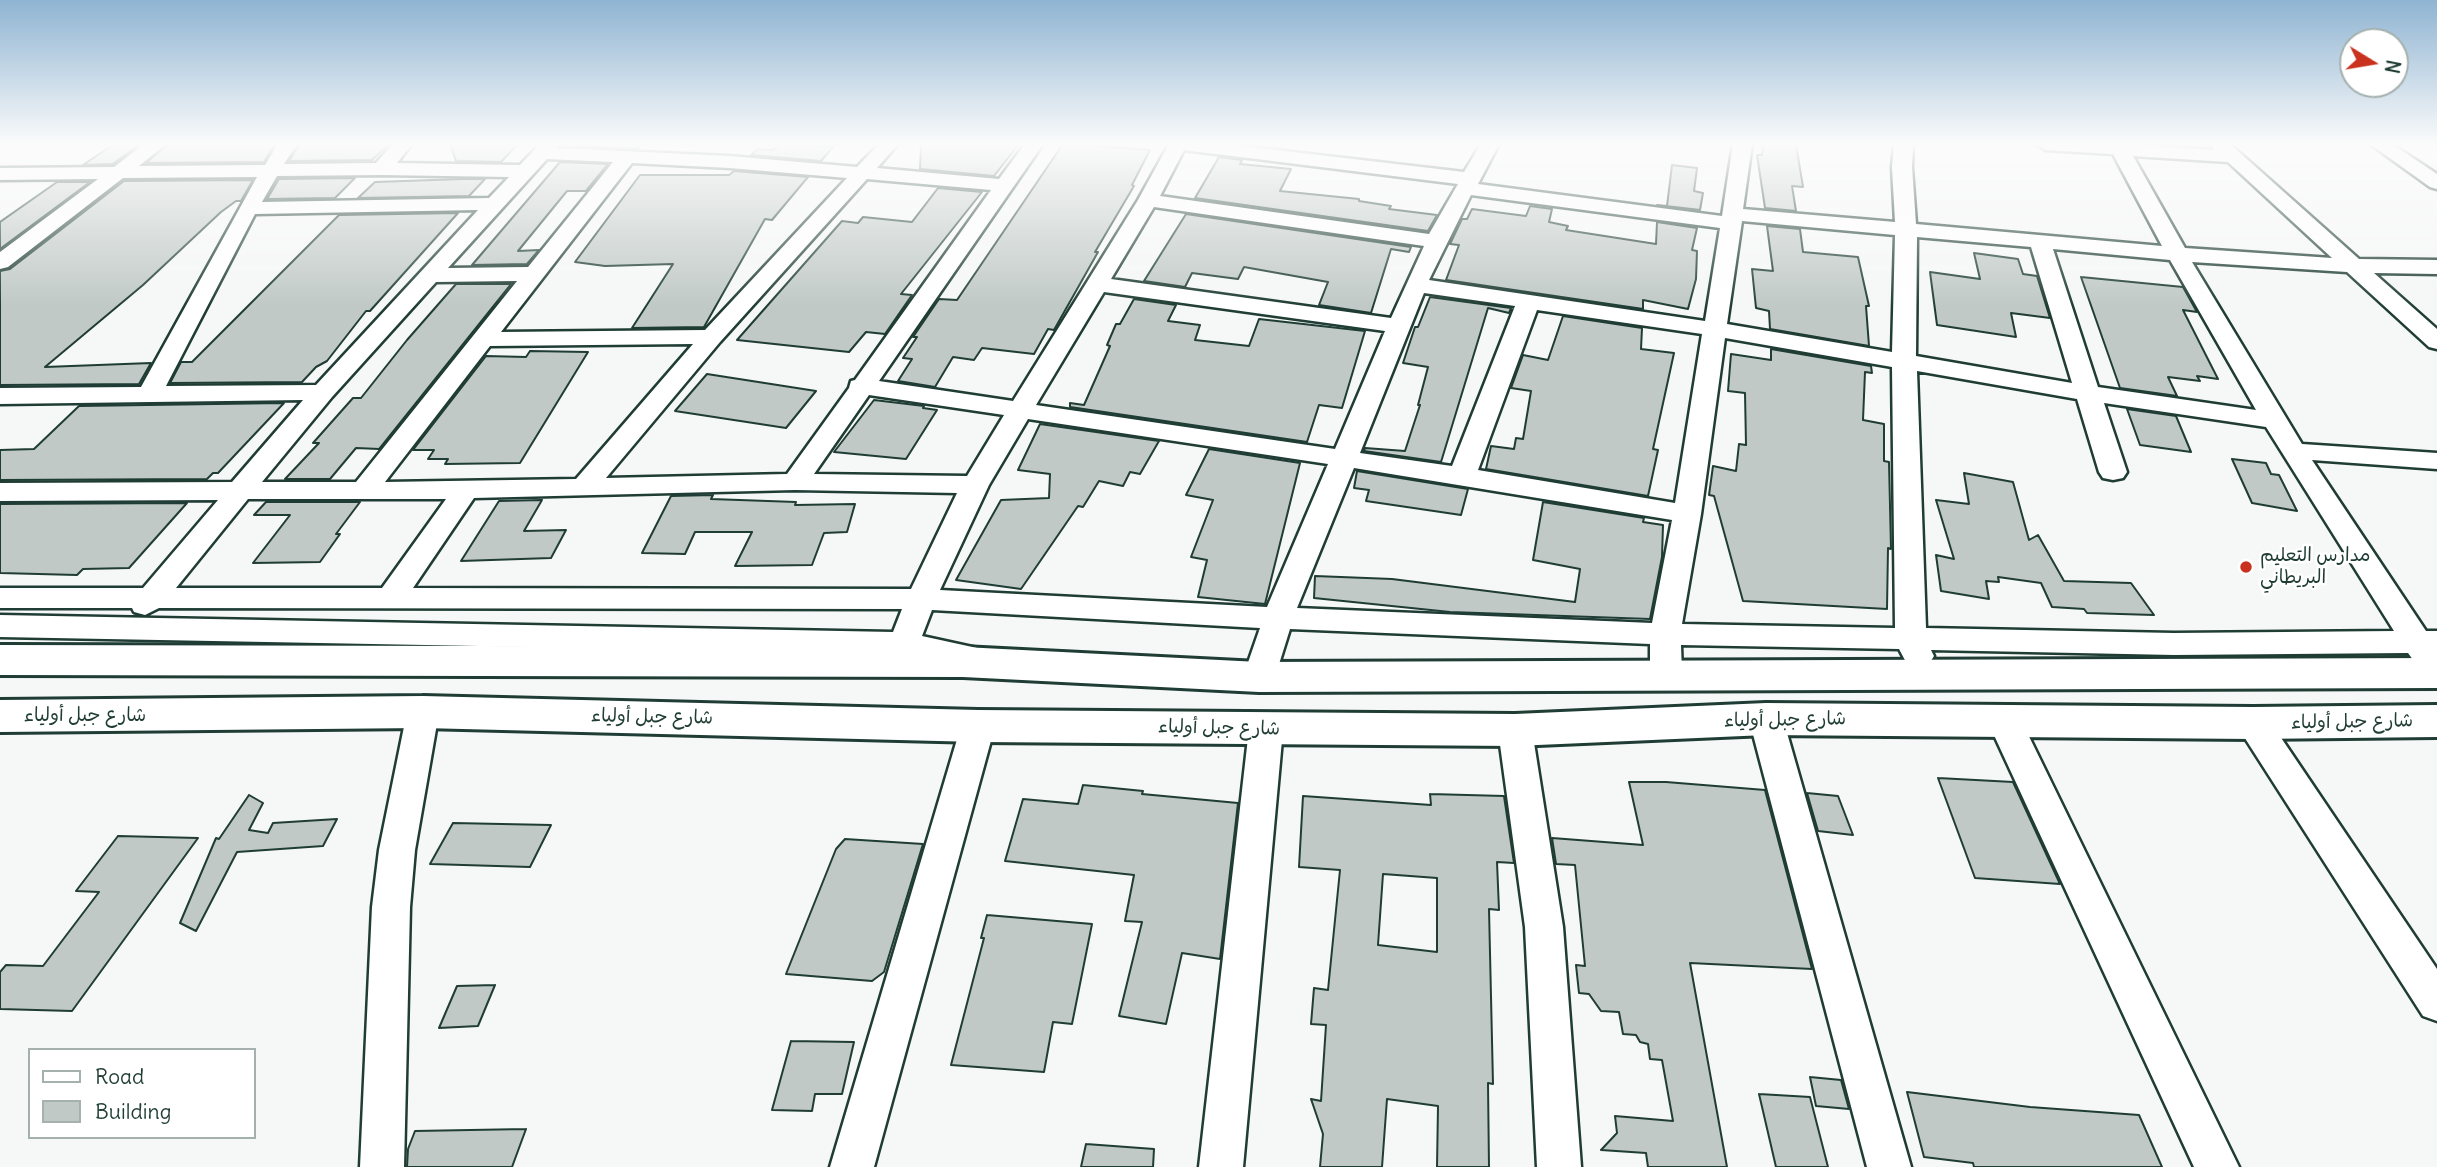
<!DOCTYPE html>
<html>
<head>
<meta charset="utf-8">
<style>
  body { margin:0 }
  #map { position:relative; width:2437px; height:1167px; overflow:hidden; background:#f6f7f7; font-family:Delius,sans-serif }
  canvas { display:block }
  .legend { position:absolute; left:28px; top:1048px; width:228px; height:91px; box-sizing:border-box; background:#fff; border:2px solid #a5b1ae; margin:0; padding:9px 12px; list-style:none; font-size:21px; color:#1f3d34 }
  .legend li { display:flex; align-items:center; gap:14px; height:35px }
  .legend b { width:35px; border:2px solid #a5b1ae }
  .north { position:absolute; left:2339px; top:28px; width:70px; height:70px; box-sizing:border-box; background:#fff; border:2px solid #a5b1ae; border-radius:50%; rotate:101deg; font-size:19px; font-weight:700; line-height:28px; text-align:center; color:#1f3d34 }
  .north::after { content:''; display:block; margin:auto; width:24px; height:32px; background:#c8321e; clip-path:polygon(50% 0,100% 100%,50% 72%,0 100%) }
</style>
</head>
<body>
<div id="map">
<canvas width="2437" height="1167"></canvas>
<ul class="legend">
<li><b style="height:9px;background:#fff"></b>Road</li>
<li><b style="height:19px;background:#c0c9c6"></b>Building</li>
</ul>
<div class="north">N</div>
</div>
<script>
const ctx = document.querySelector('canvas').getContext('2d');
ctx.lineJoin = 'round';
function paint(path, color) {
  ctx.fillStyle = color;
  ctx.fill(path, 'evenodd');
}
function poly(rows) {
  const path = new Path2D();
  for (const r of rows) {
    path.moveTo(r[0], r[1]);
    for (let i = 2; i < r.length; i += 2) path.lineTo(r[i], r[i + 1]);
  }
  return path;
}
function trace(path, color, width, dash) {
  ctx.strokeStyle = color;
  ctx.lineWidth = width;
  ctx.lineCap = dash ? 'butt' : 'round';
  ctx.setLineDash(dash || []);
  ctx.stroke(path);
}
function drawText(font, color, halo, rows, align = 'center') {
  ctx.font = font + ' Delius,"Playpen Sans Arabic",sans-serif';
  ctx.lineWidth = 5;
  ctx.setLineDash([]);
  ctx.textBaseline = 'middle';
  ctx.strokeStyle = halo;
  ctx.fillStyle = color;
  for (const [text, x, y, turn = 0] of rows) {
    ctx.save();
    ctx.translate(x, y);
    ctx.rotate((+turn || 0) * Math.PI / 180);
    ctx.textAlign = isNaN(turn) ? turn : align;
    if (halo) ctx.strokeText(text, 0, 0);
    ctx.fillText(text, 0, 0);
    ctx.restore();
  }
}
const building = poly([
  [114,144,140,144,113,164,83,165,114,144],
  [168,144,212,145,275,144,264,162,146,163,168,144],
  [300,144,389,144,372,160,289,161,300,144],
  [450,144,518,144,501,162,456,161,450,144],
  [576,144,642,144,637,149,574,146,576,144],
  [780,144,794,144,833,147,821,161,751,155,758,149,773,150,780,144],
  [921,144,1019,144,994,176,920,169,921,144],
  [1063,144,1099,144,1098,146,1150,150,1132,185,1134,186,1095,252,1098,252,1054,330,1048,329,1034,354,982,348,974,360,953,357,935,387,898,381,912,359,903,358,917,337,913,337,939,299,957,300,1063,144],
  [1763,144,1796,144,1803,187,1792,186,1796,211,1765,208,1757,155,1762,155,1763,144],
  [1219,157,1242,160,1240,164,1291,169,1280,191,1359,199,1359,201,1391,206,1389,209,1437,215,1428,231,1195,198,1219,157],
  [560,162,608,164,586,191,567,191,518,251,539,250,527,264,472,265,560,162],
  [1672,165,1697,168,1694,191,1703,193,1700,210,1657,205,1667,206,1672,165],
  [734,171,808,177,772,220,765,219,704,327,632,328,673,264,605,266,575,262,640,175,729,175,734,171],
  [355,178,335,198,267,199,279,179,355,178],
  [463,179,485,179,469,196,358,198,375,182,463,179],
  [253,180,241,201,236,201,221,212,143,285,45,367,151,363,139,384,0,385,0,271,10,269,124,181,253,180],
  [57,182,90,182,0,249,0,222,57,182],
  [938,188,982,192,901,294,912,295,885,334,866,332,849,352,737,340,842,221,858,223,863,217,912,222,938,188],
  [1530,206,1552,209,1549,222,1568,226,1566,230,1656,244,1657,222,1697,228,1692,250,1697,251,1696,279,1688,309,1643,300,1643,309,1446,280,1459,245,1450,244,1462,219,1467,219,1472,209,1526,216,1530,206],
  [458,213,370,311,366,311,327,361,316,367,302,382,170,383,181,362,192,362,339,215,458,213],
  [1186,214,1411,247,1409,252,1391,249,1371,313,1319,305,1328,282,1244,267,1238,279,1192,273,1185,287,1144,281,1186,214],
  [1767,226,1800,229,1803,252,1858,257,1869,306,1866,306,1869,346,1770,329,1769,311,1756,308,1752,269,1773,271,1767,226],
  [1974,253,2018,259,2023,274,2037,276,2050,318,2011,313,2016,337,1937,325,1930,272,1980,279,1974,253],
  [2081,277,2183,287,2197,312,2183,310,2218,379,2197,376,2200,381,2168,377,2177,396,2120,388,2081,277],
  [456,284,511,284,379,449,356,448,330,479,285,479,319,443,313,443,353,398,361,398,407,340,456,284],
  [1430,297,1511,308,1509,313,1488,308,1441,462,1364,451,1365,448,1405,451,1420,405,1418,405,1428,367,1403,363,1415,327,1418,327,1430,297],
  [1134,299,1176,305,1168,321,1200,325,1195,340,1249,346,1259,319,1365,331,1342,408,1319,405,1307,442,1070,407,1070,403,1084,405,1110,346,1107,345,1116,324,1120,324,1134,299],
  [1563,316,1642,328,1641,349,1674,353,1653,449,1658,450,1648,496,1486,469,1491,446,1514,449,1516,438,1523,439,1531,391,1511,388,1523,355,1548,360,1563,316],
  [1771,349,1871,366,1872,373,1865,372,1863,420,1884,424,1884,461,1889,462,1891,549,1888,548,1887,609,1743,601,1714,496,1709,495,1713,466,1736,471,1739,444,1746,445,1745,393,1728,391,1731,354,1771,360,1771,349],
  [530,351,588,352,520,463,445,464,448,459,428,459,434,450,413,450,486,356,526,357,530,351],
  [707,374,816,391,786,428,675,411,707,374],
  [874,400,924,406,923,408,937,410,906,459,834,452,874,400],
  [284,403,218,473,213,473,207,479,0,480,0,450,34,449,79,406,284,403],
  [2127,409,2176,416,2191,452,2140,445,2127,409],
  [1040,424,1159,441,1140,474,1130,472,1123,486,1099,481,1083,507,1078,506,1021,589,956,580,1001,500,1049,498,1050,474,1018,470,1040,424],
  [1209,449,1300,463,1265,604,1198,597,1207,560,1191,557,1213,500,1186,495,1209,449],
  [2232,459,2266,463,2271,474,2279,475,2297,511,2252,503,2232,459],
  [1357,471,1468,489,1461,515,1366,501,1369,490,1354,488,1357,471],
  [1964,473,2013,482,2029,540,2038,535,2064,581,2131,583,2154,615,2087,613,2084,609,2052,607,2041,583,1998,577,1999,582,1986,581,1989,599,1941,591,1936,555,1954,559,1936,500,1969,504,1964,473],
  [713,495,711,499,796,502,795,505,855,504,847,532,824,533,812,565,735,566,752,532,695,532,685,554,642,553,671,496,713,495],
  [542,500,524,531,566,530,551,558,461,561,499,501,542,500],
  [266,502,360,502,336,534,340,534,320,562,253,563,290,515,254,515,266,502],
  [1543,502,1644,518,1643,522,1663,525,1662,557,1650,619,1450,612,1314,598,1315,576,1392,579,1575,602,1580,569,1533,560,1543,502],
  [187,503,129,568,83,569,77,575,0,573,0,504,187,503],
  [1938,778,2013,782,2060,884,1975,878,1938,778],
  [1629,782,1666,782,1765,790,1812,969,1690,963,1727,1167,1648,1167,1646,1153,1601,1150,1617,1133,1615,1116,1673,1121,1662,1060,1650,1059,1648,1044,1640,1042,1636,1035,1623,1034,1619,1012,1601,1011,1589,994,1579,993,1576,965,1585,966,1575,865,1556,864,1552,838,1643,845,1629,782],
  [1083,785,1143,791,1142,794,1238,803,1220,959,1182,953,1166,1024,1119,1016,1142,922,1125,921,1134,875,1005,861,1023,799,1078,804,1083,785],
  [1807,793,1838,796,1853,835,1818,831,1807,793],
  [1430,794,1504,796,1514,863,1497,862,1499,910,1489,909,1493,1084,1488,1083,1489,1167,1437,1167,1438,1106,1387,1099,1382,1167,1320,1167,1323,1134,1311,1099,1321,1101,1326,1025,1311,1024,1314,988,1328,990,1340,870,1299,867,1303,796,1431,805,1430,794],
  [1383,874,1437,878,1437,952,1378,945,1383,874],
  [249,795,263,803,249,830,268,833,273,823,337,819,323,846,237,852,196,931,180,923,216,838,219,839,249,795],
  [453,823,551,825,530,867,430,864,453,823],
  [118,836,198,838,72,1011,0,1009,0,972,6,965,43,966,99,892,76,891,118,836],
  [845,839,923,844,884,972,872,981,786,974,836,849,845,839],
  [987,915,1092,924,1072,1024,1053,1022,1044,1072,951,1065,984,938,981,938,987,915],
  [495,985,478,1026,439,1028,457,986,495,985],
  [791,1041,854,1042,842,1094,815,1094,812,1111,772,1110,791,1041],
  [1810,1077,1841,1080,1849,1109,1816,1106,1810,1077],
  [1907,1092,2030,1107,2139,1115,2162,1167,1974,1167,1973,1163,1924,1157,1907,1092],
  [1759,1094,1810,1097,1828,1167,1776,1167,1759,1094],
  [526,1129,512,1167,407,1167,408,1149,415,1131,526,1129],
  [1086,1144,1154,1149,1153,1167,1081,1167,1086,1144]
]);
paint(building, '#c0c9c6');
trace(building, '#1f3d34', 2);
const minor = poly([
  [144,144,166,144,139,166,265,165,278,144,297,144,284,164,376,163,393,144,412,144,397,163,520,165,540,144,559,144,557,148,730,156,857,167,879,144,898,144,877,168,999,179,1025,144,1043,144,879,381,1013,401,1138,200,1169,144,1225,144,1464,172,1481,144,1499,144,1478,184,1722,216,1733,144,1752,144,1743,209,1895,222,1892,167,1894,144,1913,144,1912,167,1916,224,2162,246,2113,154,2046,150,2036,144,2126,144,2214,150,2210,144,2230,144,2359,259,2437,260,2437,274,2374,273,2437,329,2437,349,2429,347,2347,272,2192,262,2302,444,2437,453,2437,469,2312,460,2426,631,2437,631,2437,681,2426,678,2408,653,2174,655,1931,650,1934,656,1929,664,1918,667,1907,664,1899,649,1681,645,1682,674,1677,682,1666,685,1655,682,1650,674,1650,644,1290,629,1275,677,1270,685,1259,689,1248,685,1243,677,1260,628,932,610,922,636,977,648,982,656,977,664,966,667,904,654,0,637,0,615,893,632,902,609,159,608,145,615,134,612,132,608,0,608,0,588,143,588,218,500,0,501,0,483,232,482,303,400,0,404,0,388,141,387,257,177,123,178,8,267,0,269,0,252,98,179,0,180,0,168,114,167,144,144],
  [1184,150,1458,184,1429,234,1160,196,1184,150],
  [2133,156,2228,162,2332,258,2185,248,2133,156],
  [547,159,613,162,528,267,448,268,547,159],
  [632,163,730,168,847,178,705,330,501,332,632,163],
  [382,175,509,177,489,198,262,202,277,176,382,175],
  [867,179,991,190,855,380,851,381,849,388,787,474,606,478,720,342,867,179],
  [1471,195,1720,228,1705,321,1429,280,1471,195],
  [1154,207,1424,246,1391,318,1111,279,1154,207],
  [478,210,316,385,166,386,255,214,478,210],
  [1742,221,1895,235,1892,352,1727,324,1742,221],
  [1917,237,2031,247,2072,383,1916,356,1917,237],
  [2053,249,2170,260,2256,410,2098,387,2053,249],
  [517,281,356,482,262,482,332,397,436,282,517,281],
  [1104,292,1385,331,1335,449,1036,405,1104,292],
  [1424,293,1515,306,1452,466,1360,453,1424,293],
  [1537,310,1702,334,1675,503,1478,470,1537,310],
  [1725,338,1892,367,1895,628,1682,624,1701,514,1725,338],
  [693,344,576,479,385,482,490,346,693,344],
  [1917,371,2077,399,2099,472,2103,478,2113,480,2123,478,2127,472,2104,403,2266,427,2394,631,2174,633,1926,628,1917,371],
  [869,395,1004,415,967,476,814,474,869,395],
  [1028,419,1328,464,1267,607,940,590,989,485,1028,419],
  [1354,468,1672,520,1652,623,1297,608,1354,468],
  [795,490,957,493,911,589,413,588,474,498,795,490],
  [248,499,446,499,382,588,176,588,248,499],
  [2370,144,2392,144,2437,174,2437,189,2430,187,2370,144],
  [423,700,435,703,439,712,415,850,410,907,404,1167,360,1167,372,907,379,850,407,712,411,703,423,700],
  [1766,707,1778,710,1783,719,1911,1167,1867,1167,1749,719,1754,710,1766,707],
  [2004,708,2016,711,2021,720,2239,1167,2194,1167,1987,720,1992,711,2004,708],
  [2253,711,2265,714,2437,969,2437,1021,2423,1016,2241,732,2236,723,2241,714,2253,711],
  [978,714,990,717,995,726,874,1167,830,1167,961,726,966,717,978,714],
  [1266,717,1278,720,1283,729,1243,1167,1199,1167,1249,729,1254,720,1266,717],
  [1515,718,1527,721,1532,730,1563,927,1581,1167,1537,1167,1525,927,1498,730,1503,721,1515,718]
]);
const primary = poly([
  [0,645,963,647,1259,662,2437,658,2437,688,1259,692,963,677,0,675,0,645],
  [423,696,978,710,1515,714,1766,703,2253,707,2437,705,2437,737,2253,739,1766,735,1515,746,978,742,423,728,0,732,0,700,423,696]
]);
trace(minor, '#1f3d34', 5);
trace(primary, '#1f3d34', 6);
paint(minor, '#fff');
paint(primary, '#fff');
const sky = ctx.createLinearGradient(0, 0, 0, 307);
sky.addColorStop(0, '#8fb4d2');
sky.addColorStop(0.47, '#fbfbfb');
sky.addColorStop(1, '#fbfbfb00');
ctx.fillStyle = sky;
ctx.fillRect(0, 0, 2437, 307);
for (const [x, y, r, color] of [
  [2246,567,7,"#c8321e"]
]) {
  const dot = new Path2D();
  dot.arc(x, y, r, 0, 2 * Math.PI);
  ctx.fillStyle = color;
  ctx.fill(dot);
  trace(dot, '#fff', 2.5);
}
drawText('19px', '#1f3d34', '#fff', [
  ["مدارس التعليم",2260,556],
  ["البريطاني",2260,578]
], 'left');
drawText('19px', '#1f3d34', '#fff', [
  ["شارع جبل أولياء",85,716],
  ["شارع جبل أولياء",652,717,1],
  ["شارع جبل أولياء",1785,720,-1],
  ["شارع جبل أولياء",2352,722,-1],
  ["شارع جبل أولياء",1219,728,1]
]);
</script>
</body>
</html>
